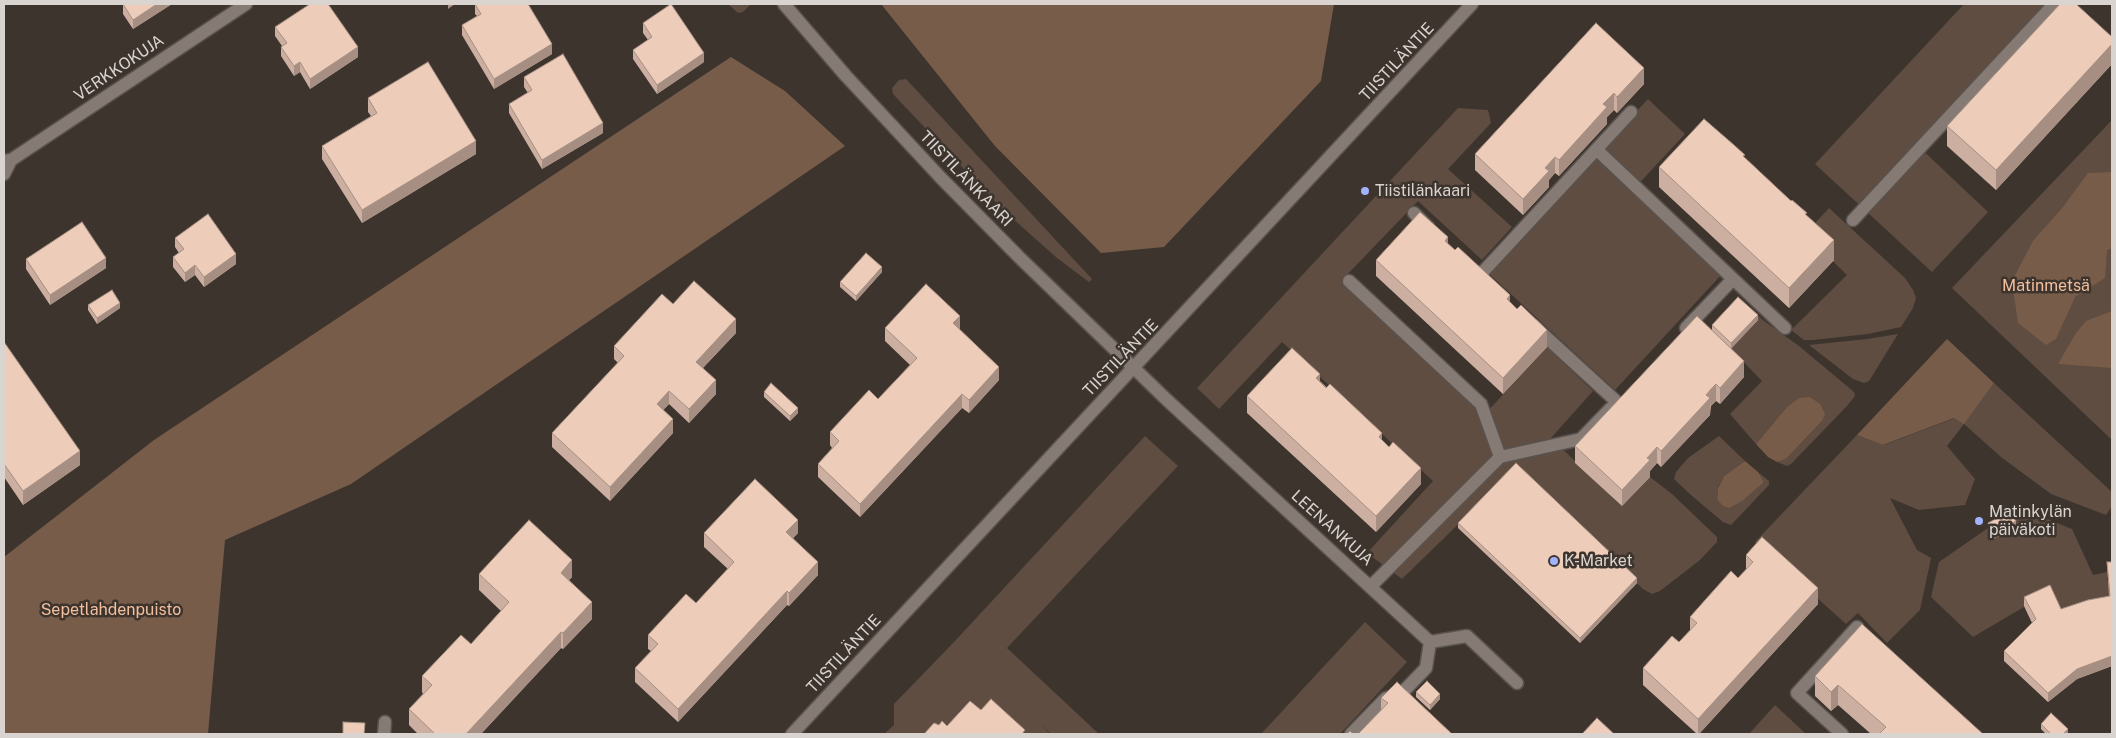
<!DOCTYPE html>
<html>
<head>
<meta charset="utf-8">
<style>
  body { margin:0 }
  #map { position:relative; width:2116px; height:738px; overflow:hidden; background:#3d342e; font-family:"Public Sans",sans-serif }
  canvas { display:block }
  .frame { position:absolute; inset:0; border:5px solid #dad4d0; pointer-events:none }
</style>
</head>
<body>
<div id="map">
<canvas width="2116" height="738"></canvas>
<div class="frame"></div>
</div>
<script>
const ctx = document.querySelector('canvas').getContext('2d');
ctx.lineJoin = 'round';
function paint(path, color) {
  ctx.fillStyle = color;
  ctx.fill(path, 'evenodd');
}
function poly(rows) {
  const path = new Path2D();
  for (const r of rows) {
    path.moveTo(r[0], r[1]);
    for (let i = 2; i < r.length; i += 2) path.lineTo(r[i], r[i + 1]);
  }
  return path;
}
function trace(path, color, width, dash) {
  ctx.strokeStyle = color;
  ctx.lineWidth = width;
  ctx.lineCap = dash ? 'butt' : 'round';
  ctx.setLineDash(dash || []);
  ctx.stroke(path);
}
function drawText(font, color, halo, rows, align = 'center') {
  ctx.font = font + ' "Public Sans",sans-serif';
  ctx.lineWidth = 5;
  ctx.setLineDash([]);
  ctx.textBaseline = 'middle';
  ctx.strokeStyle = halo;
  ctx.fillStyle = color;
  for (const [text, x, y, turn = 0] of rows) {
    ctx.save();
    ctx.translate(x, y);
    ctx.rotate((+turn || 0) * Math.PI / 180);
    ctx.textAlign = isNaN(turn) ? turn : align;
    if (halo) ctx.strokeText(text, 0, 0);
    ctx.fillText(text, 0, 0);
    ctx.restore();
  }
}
paint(poly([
  [728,4,751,4,743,12,738,13],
  [1964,4,2046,4,1916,144,1988,212,1932,272,1815,164],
  [906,79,1092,279,1089,282,1057,258,1002,209,893,94,892,88,899,80],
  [1648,99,1685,134,1632,191,1722,274,1615,390,1487,272],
  [1458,108,1488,110,1491,123,1448,169,1512,227,1482,260,1418,201,1341,281,1485,414,1547,347,1593,391,1551,438,1622,506,1650,477,1672,494,1717,537,1717,542,1700,560,1660,591,1652,594,1643,589,1516,468,1402,579,1367,553,1433,481,1282,342,1219,409,1197,388],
  [2112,120,2112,440,1952,288],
  [1829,208,1905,278,1913,290,1916,298,1913,308,1901,327,1868,334,1813,340,1804,340,1791,330,1847,275,1805,234],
  [1745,303,1764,321,1799,346,1854,392,1855,396,1847,406,1791,464,1787,466,1777,462,1786,459,1822,421,1786,408,1756,444,1730,414,1762,381,1731,349,1743,306],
  [1898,334,1869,381,1864,383,1853,379,1809,345,1867,339],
  [1994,383,2112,492,2112,506,2106,515,2051,494,2001,457,1964,424,1947,446,1975,479,1965,505,1919,510,1890,498,1917,550,1931,558,1920,610,1887,643,1858,613,1846,624,1755,542,1857,435,1884,445,1955,418,1964,423],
  [1145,436,1178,466,1007,648,1099,734,1051,734,1041,724,1050,734,884,734,894,725,894,704,954,642],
  [1719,436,1745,461,1724,476,1718,487,1717,499,1764,482,1758,472,1769,481,1769,485,1731,525,1723,522,1692,496,1674,479,1676,472,1688,458],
  [2032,513,2072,529,2093,575,2107,572,2110,605,2061,618,2050,595,2024,607,1973,637,1931,597,1939,562,1988,528,2011,516],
  [1365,622,1407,662,1340,734,1261,734],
  [1775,705,1806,734,1749,734]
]), '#5f4d41');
paint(poly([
  [881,4,1334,4,1321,81,1164,247,1101,253,995,146],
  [731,57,785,91,845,146,351,484,225,540,208,734,4,734,4,557,154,440],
  [2112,172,2112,248,2107,250,2105,278,2075,297,2056,339,2046,345,2018,323,2012,281,2033,241,2063,207,2088,173],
  [2112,311,2112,368,2058,364,2076,333,2086,321],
  [1947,339,1994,383,1964,424,1954,418,1883,445,1857,435],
  [1810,397,1820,404,1825,414,1822,421,1786,459,1777,462,1768,457,1756,444,1786,408,1799,398],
  [1745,461,1758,472,1764,482,1742,501,1729,508,1723,506,1717,499,1718,488,1724,476]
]), '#775c4a');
const minor = poly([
  [784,4,846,76,941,178,1020,258,1167,400,1430,642,1467,636,1517,683],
  [1597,150,1785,328],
  [4,161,11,160,246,4],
  [4,174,11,160],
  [1414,213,1428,227],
  [1853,220,2054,4],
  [1480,275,1631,112],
  [1349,281,1481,404,1500,457],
  [1534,326,1617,402],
  [1686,328,1733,279],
  [1371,586,1500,457,1581,439,1611,408],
  [384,734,385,722],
  [792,734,1472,4],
  [1351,734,1386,698,1400,695,1426,668,1430,642],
  [1842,734,1797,693,1857,627]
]);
trace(minor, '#5a524e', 15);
trace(minor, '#857b74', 12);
paint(poly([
  [123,4,172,4,133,29,123,14],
  [475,4,552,54,494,89,462,35,462,25,477,16,475,14],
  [643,23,704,62,657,94,633,59,633,50,648,40,643,33],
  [1596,23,1644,84,1617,113,1614,110,1607,117,1607,124,1559,176,1555,173,1549,180,1549,187,1523,215,1475,170,1475,154],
  [275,27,358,57,310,89,300,72,294,76,281,56,281,47,282,46,275,36],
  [2112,37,2112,64,1996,190,1947,146,1947,126],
  [524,77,603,133,542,169,509,113,509,104,528,93,524,87],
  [368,98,476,154,362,223,322,159,322,146,371,116,368,112],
  [1745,158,1807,216,1834,260,1789,308,1659,187,1659,167],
  [175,238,236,264,204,287,195,275,185,282,173,267,173,257,179,253,175,247],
  [1448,244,1510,302,1547,347,1503,394,1376,276,1376,260],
  [26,259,106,268,50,305,26,269],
  [882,272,856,301,840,287,840,282],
  [673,304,736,333,703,368,716,394,689,423,669,404,663,410,673,433,610,501,552,447,552,433,618,363,614,359,614,346],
  [88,305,120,308,97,324,88,310],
  [1758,320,1731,348,1744,377,1720,404,1716,401,1711,406,1710,415,1661,467,1657,463,1650,471,1650,477,1622,506,1575,463,1575,446,1712,330,1712,325],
  [885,328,960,329,960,330,999,380,969,413,962,408,860,517,818,477,818,464,832,448,830,445,830,432,878,399,910,365,885,341],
  [4,342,80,465,23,505,4,477],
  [1320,381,1382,440,1421,484,1376,532,1247,413,1247,396],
  [764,392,798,413,790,421,764,397],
  [1458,523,1637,583,1580,643,1458,528],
  [1988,523,2016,527,1993,539,1988,528],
  [704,533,798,533,793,538,818,575,789,606,787,605,678,722,635,682,635,668,651,651,648,649,648,635,696,603,728,569,704,547],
  [1746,555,1818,604,1699,734,1697,734,1643,685,1643,668,1679,642,1690,631,1690,617,1738,578,1746,570],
  [2107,562,2112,562,2112,666,2077,679,2048,702,2004,661,2004,651,2032,623,2024,606,2024,597,2061,609,2109,596],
  [479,574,572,577,569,580,592,619,563,649,561,648,481,734,418,734,409,725,409,709,423,694,422,692,422,676,471,644,501,611,479,590],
  [1815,676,1983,734,1871,734,1838,705,1831,711,1815,696],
  [1416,692,1440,699,1430,710,1416,697],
  [1381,698,1452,734,1381,710],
  [2041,724,2068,734,2046,734,2041,729]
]), '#ccafa0');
paint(poly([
  [157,4,172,4,133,29,133,20],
  [448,4,455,4,448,9],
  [552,44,552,54,494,89,494,79],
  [2112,44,2112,64,1996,190,1996,170],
  [358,47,358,57,310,89,310,79],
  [704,53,704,62,657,94,657,85],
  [300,62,300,72,294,76,294,66],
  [1644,68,1644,84,1617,113,1617,97],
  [1614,93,1614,110,1607,117,1607,124,1559,176,1559,160,1603,104],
  [603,123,603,133,542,169,542,160],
  [476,141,476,154,362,223,362,210],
  [1555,157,1555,173,1549,180,1549,187,1523,215,1523,199,1545,168],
  [1448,237,1448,253,1445,241],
  [1834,240,1834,260,1789,308,1789,288],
  [236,254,236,264,204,287,204,277],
  [106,258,106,268,50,305,50,295],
  [195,265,195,275,185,282,185,273],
  [882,267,882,272,856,301,856,296],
  [1510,295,1510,312,1507,299],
  [120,303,120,308,97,324,97,318],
  [1758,315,1758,320,1731,349,1731,343],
  [960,316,960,329,953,337,953,323],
  [736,319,736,333,696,375,696,362],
  [1547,330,1547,347,1503,394,1503,378],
  [1744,361,1744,377,1720,404,1720,388],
  [999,367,999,380,969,413,969,400],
  [1320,374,1320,391,1316,378],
  [716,380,716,394,689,423,689,409],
  [1716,384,1716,401,1710,406,1710,415,1661,467,1661,451,1706,395],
  [669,391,669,404,657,417,657,404],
  [962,394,962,408,860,517,860,504],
  [798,408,798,413,790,421,790,416],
  [673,419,673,433,610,501,610,487],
  [1382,433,1382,449,1379,437],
  [1657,447,1657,463,1650,471,1650,477,1622,506,1622,490,1647,458],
  [80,451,80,465,23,505,23,491],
  [1421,468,1421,484,1376,532,1376,516],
  [798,520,798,533,786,546,786,532],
  [2016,521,2016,527,1993,539,1993,534],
  [572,560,572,577,561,589,561,573],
  [818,562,818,575,789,606,789,593],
  [1637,578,1637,583,1580,643,1580,638],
  [1818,588,1818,604,1699,734,1698,734,1698,719],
  [787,591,787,605,678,722,678,709],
  [592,602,592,619,563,649,563,633],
  [561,632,561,648,481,734,466,734],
  [2112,656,2112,666,2077,679,2048,702,2048,693,2077,669],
  [1838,685,1838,705,1831,711,1831,692],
  [1440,694,1440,699,1430,710,1430,705],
  [2068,729,2068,734,2063,734]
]), '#a68f82');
const building = poly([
  [123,4,157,4,133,20,123,4],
  [310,4,328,4,358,47,310,79,300,62,294,66,281,47,287,43,275,27,310,4],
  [475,4,528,4,552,44,494,79,462,25,481,14,475,4],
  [671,4,704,53,657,85,633,50,652,37,643,23,671,4],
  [2060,4,2076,4,2112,37,2112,44,1996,170,1947,126,2060,4],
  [1596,23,1644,68,1617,97,1614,93,1603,104,1607,107,1559,160,1555,157,1545,168,1549,171,1523,199,1475,154,1596,23],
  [563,54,603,123,542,160,509,104,532,90,524,77,563,54],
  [428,62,476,141,362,210,322,146,377,113,368,98,428,62],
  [1704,119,1734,145,1745,155,1743,156,1791,201,1792,200,1807,213,1805,214,1834,240,1789,288,1659,167,1704,119],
  [1420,212,1448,237,1445,241,1455,250,1458,247,1510,295,1507,299,1517,309,1521,305,1547,330,1503,378,1376,260,1420,212],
  [208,214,236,254,204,277,195,265,185,273,173,257,184,249,175,238,208,214],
  [82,222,106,258,50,295,26,259,82,222],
  [866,253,882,267,856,296,840,282,866,253],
  [694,281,736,319,696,362,716,380,689,409,669,391,657,404,673,419,610,487,552,433,624,356,614,346,662,294,673,304,694,281],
  [926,284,960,316,953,323,999,367,969,400,962,394,860,504,818,464,839,441,830,432,869,390,878,399,917,358,885,328,926,284],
  [112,290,120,303,97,318,88,305,112,290],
  [1738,297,1758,315,1731,343,1712,325,1738,297],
  [1697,316,1744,361,1720,388,1716,384,1711,389,1706,395,1710,398,1661,451,1657,447,1647,458,1650,460,1622,490,1575,446,1697,316],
  [4,342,80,451,23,491,4,464,4,342],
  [1292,348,1320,374,1316,378,1326,388,1330,384,1382,433,1379,437,1389,447,1393,442,1421,468,1376,516,1247,396,1292,348],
  [771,383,798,408,790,416,764,392,771,383],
  [1516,463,1637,578,1580,638,1458,523,1516,463],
  [755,479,798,520,786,532,818,562,789,593,787,591,678,709,635,668,658,644,648,635,686,594,696,603,734,562,704,533,755,479],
  [2011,511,2016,521,1993,534,1988,523,2011,511],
  [529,520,572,560,561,573,592,602,563,633,561,632,466,734,435,734,409,709,432,685,422,676,461,635,471,644,509,602,479,574,529,520],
  [1762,537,1818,588,1698,719,1643,668,1672,636,1679,642,1697,623,1690,617,1731,571,1738,578,1753,562,1746,555,1762,537],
  [2107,562,2112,562,2112,656,2077,669,2048,693,2004,651,2036,619,2024,597,2050,585,2061,609,2088,600,2110,596,2107,562],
  [1862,624,1983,734,1879,734,1886,727,1838,685,1831,692,1815,676,1862,624],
  [1427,681,1440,694,1430,705,1416,692,1427,681],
  [1397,682,1452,734,1358,734,1388,703,1381,698,1397,682],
  [991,699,1025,730,1022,734,924,734,934,723,939,725,942,721,947,726,970,701,981,710,991,699],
  [2051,713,2068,729,2063,734,2051,734,2041,724,2051,713],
  [1597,718,1614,734,1582,734,1597,718],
  [343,722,365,723,364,734,343,734,343,722],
  [1350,731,1353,734,1347,734,1350,731]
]);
paint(building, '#edccba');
trace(building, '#a68f82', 1);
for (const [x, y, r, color] of [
  [1365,191,5,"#a2b2fd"],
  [1979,521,5,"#a2b2fd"],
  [1554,561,5,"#a2b2fd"]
]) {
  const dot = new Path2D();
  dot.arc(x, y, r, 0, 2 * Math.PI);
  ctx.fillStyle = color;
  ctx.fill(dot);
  trace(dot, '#3d342e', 2);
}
drawText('16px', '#dad4d0', '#3d342e', [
  ["TIISTILÄNTIE",1397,62,-47],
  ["VERKKOKUJA",119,68,-34],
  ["TIISTILÄNKAARI",966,179,46],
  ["TIISTILÄNTIE",1121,358,-46],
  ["LEENANKUJA",1332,528,42],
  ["TIISTILÄNTIE",844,654,-47]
]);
drawText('16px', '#dad4d0', '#3d342e', [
  ["Tiistilänkaari",1375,191],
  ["Matinkylän",1989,512],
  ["päiväkoti",1989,530],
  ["K-Market",1564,561]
], 'left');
drawText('16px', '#f3bf9d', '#3d342e', [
  ["Matinmetsä",2046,286],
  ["Sepetlahdenpuisto",111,610]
]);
</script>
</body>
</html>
